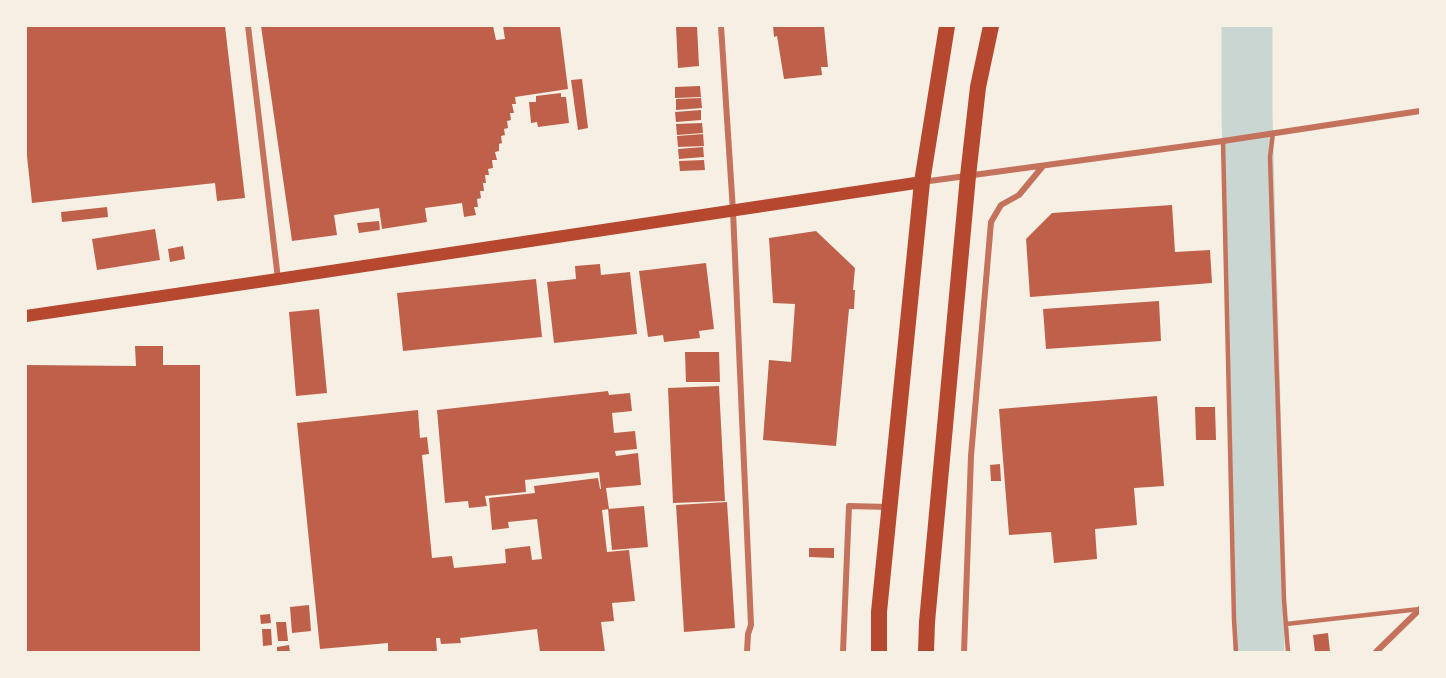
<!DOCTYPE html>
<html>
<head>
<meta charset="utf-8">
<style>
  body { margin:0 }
  #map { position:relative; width:1446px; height:678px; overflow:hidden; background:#f6efe4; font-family:"Source Serif 4",serif }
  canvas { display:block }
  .frame { position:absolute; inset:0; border:27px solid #f6efe4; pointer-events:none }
</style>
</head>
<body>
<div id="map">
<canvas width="1446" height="678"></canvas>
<div class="frame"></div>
</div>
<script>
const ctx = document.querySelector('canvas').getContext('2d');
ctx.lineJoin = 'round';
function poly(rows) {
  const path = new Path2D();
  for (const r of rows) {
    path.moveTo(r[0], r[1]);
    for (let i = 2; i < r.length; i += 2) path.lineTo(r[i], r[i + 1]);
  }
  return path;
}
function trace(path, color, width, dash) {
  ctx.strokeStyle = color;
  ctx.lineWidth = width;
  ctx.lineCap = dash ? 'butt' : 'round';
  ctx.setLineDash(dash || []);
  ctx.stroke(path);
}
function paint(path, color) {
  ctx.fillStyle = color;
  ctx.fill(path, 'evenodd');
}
trace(poly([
  [1247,26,1247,116,1257,475,1259,652]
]), '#c9d6d2', 51);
paint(poly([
  [26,26,225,26,245,198,217,201,215,183,32,203,26,147],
  [261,26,493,26,496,40,505,39,503,26,560,26,568,89,515,97,516,104,512,104,514,113,510,113,511,120,507,121,508,128,504,129,505,135,501,136,502,143,499,144,499,151,495,152,497,160,492,160,493,168,488,169,489,175,485,175,486,183,483,183,484,191,480,191,481,198,477,199,478,207,474,207,476,215,464,217,462,203,425,208,427,222,382,229,379,208,334,215,337,235,292,241],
  [676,26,697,26,699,66,678,68],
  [773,26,824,26,828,67,821,67,822,75,784,79,777,36,774,37],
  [582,79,588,128,578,130,571,80],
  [700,86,701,97,675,98,675,87],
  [561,93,561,97,566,97,569,123,538,127,537,122,531,123,529,102,536,102,536,96],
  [701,98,702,108,676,110,676,99],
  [701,110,701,120,676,122,675,112],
  [702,123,703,133,677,135,676,124],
  [703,134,704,146,678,147,677,136],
  [703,147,704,157,679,159,678,149],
  [704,160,705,170,680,171,679,161],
  [1172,205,1175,252,1210,250,1212,283,1030,297,1026,239,1052,213],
  [107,207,108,217,62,222,61,212],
  [379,221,380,230,359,233,357,223],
  [155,229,160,260,97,270,92,239],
  [816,231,855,268,853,290,855,290,854,309,849,309,836,446,763,440,769,360,791,362,795,304,773,303,769,238],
  [183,246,185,259,170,262,168,249],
  [706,263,714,329,699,331,700,338,664,342,663,335,648,337,639,271],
  [600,264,601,275,630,272,637,334,554,343,547,282,576,279,575,266],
  [536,279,542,337,403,351,397,293],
  [1159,301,1161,341,1046,349,1043,309],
  [319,309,327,393,296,396,289,312],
  [135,346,163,346,163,365,200,365,200,652,26,652,26,365,136,366],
  [685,352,719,352,720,382,686,382],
  [719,386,725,501,673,503,668,388],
  [608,391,609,395,630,393,632,411,612,413,614,433,635,431,637,449,615,451,616,456,638,453,641,485,606,488,609,509,602,510,607,552,629,550,635,601,612,603,614,621,601,622,605,652,540,652,537,629,460,638,461,643,441,644,440,638,436,638,437,652,388,652,388,643,320,649,297,423,418,410,420,438,427,437,429,454,422,455,432,558,452,556,454,568,506,563,505,549,530,546,532,560,542,559,537,519,508,522,509,528,492,530,489,498,535,493,534,486,598,478,600,489,601,489,599,472,525,480,526,492,485,496,487,506,469,508,468,501,445,503,437,410],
  [1157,396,1164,486,1134,488,1137,525,1095,529,1097,559,1054,563,1051,532,1009,535,999,409],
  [1195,407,1215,407,1216,440,1196,440],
  [1000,464,1001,481,991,481,990,465],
  [727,502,735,628,684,632,676,505],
  [644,506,648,547,612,550,608,509],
  [809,548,834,548,834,558,809,557],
  [309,605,311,631,292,633,290,607],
  [270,614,271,623,261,624,260,615],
  [276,622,286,622,288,641,278,641],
  [262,629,271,629,272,645,263,646],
  [1328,633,1330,652,1315,652,1313,635],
  [289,645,290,652,277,652,277,647]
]), '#bf614a');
trace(poly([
  [1273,133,1270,157,1284,600,1288,652],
  [1223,141,1234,620,1236,652],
  [1286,624,1420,609]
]), '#c5725c', 4.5);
trace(poly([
  [248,26,278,279],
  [721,26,733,211,751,625,748,634,747,652],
  [922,182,1223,141,1420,111],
  [843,652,849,506,888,507],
  [964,652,971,456,991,222,1001,205,1019,195,1043,166],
  [1376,652,1420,609]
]), '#c5725c', 6);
trace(poly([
  [26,316,278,279,922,182]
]), '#b5482f', 12);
trace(poly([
  [879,652,879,612,922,182,947,26],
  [926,652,927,622,968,176,978,87,991,26]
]), '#b5482f', 16);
</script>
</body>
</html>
